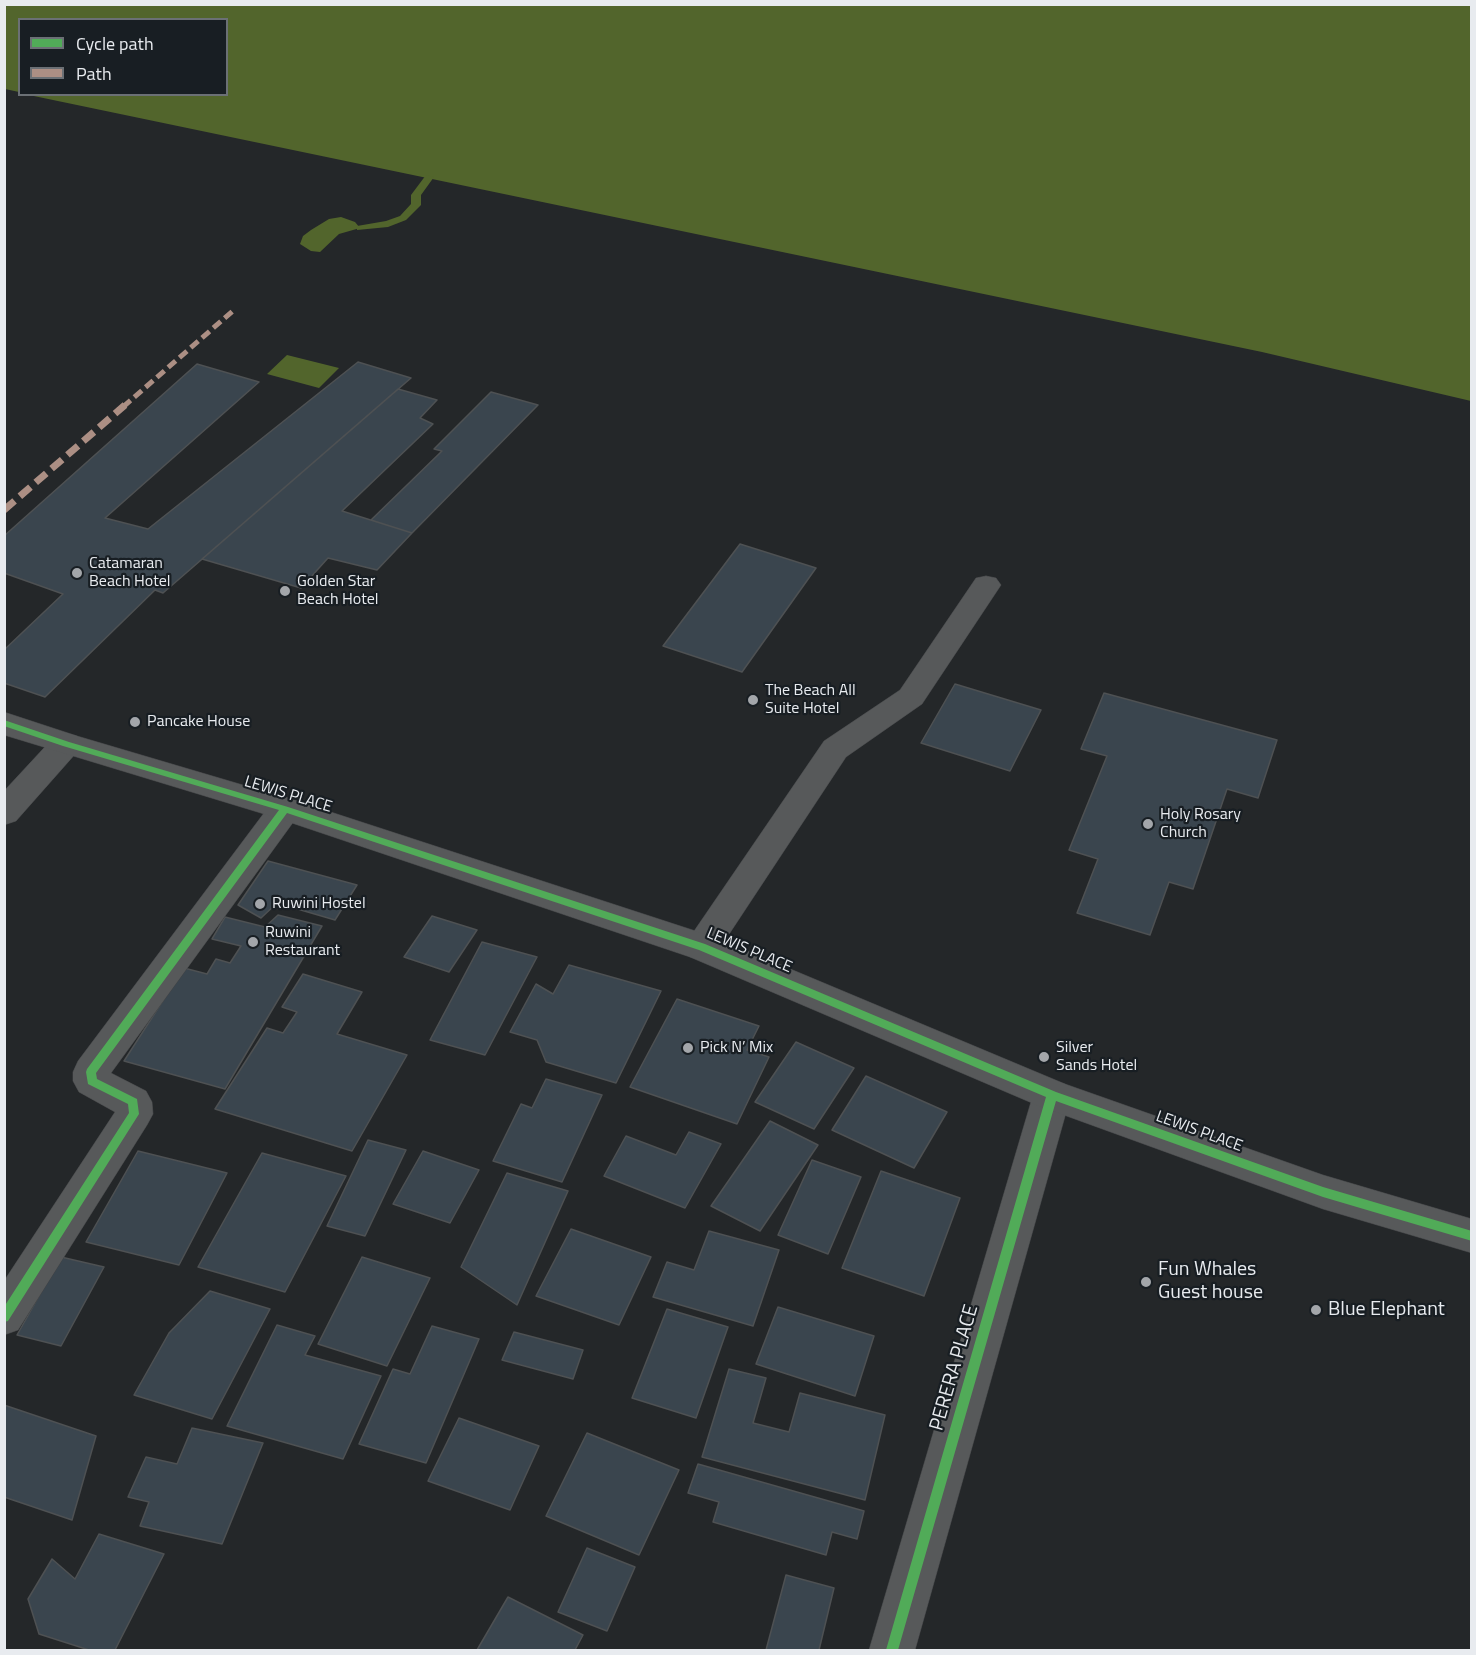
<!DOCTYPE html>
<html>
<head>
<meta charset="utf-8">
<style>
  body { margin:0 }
  #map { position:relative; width:1476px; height:1655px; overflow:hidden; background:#242729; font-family:"Titillium Web",sans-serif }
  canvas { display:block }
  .frame { position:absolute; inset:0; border:6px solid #e8ebef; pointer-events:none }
  .legend { position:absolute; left:18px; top:18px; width:210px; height:78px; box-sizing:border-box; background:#181e23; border:2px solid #6b7075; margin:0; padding:8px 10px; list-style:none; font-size:18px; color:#e8ebef }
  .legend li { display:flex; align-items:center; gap:12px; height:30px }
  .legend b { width:30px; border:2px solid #6b7075 }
</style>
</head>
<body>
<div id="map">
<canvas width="1476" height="1655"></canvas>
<div class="frame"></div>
<ul class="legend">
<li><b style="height:8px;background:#51ab58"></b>Cycle path</li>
<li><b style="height:8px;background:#ac8f84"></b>Path</li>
</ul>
</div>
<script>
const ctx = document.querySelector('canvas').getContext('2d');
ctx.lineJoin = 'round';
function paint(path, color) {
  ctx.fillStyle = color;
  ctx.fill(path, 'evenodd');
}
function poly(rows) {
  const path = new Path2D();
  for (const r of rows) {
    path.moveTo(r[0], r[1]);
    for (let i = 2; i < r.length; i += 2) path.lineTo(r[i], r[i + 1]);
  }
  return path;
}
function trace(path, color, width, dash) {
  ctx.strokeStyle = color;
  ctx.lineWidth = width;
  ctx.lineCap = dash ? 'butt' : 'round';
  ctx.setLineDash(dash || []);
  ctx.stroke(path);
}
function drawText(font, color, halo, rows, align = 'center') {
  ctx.font = font + ' "Titillium Web",sans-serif';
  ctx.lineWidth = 4.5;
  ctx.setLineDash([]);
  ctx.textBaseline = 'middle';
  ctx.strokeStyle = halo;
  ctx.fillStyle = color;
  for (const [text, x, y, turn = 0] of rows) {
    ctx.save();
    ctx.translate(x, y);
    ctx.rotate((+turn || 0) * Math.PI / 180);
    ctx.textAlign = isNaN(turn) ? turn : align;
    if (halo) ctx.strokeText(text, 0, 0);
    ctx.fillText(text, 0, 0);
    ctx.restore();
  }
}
paint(poly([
  [5,4,1471,5,1471,401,1262,352,29,95,226,94,226,20,20,20,19,92,5,89],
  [341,217,355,222,360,228,339,234,320,252,311,251,300,244,303,236,311,230,329,219],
  [287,355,339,368,319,388,267,374]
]), '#52652c');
paint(poly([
  [426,175,434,177,421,195,421,205,406,220,388,227,357,230,357,226,386,221,400,216,411,204,411,195,426,175]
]), '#52652c');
const building = poly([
  [358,362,411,378,163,593,155,590,45,697,4,683,4,650,63,594,4,573,4,536,197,364,259,382,105,518,148,529,358,362],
  [398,389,437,400,420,418,433,424,342,511,412,533,377,570,328,558,301,588,202,559,398,389],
  [491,392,538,405,412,533,371,520,442,451,434,449,491,392],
  [740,544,816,568,742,672,663,646,740,544],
  [955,684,1041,710,1010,771,921,743,955,684],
  [1104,693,1277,740,1258,798,1227,789,1193,889,1169,882,1150,935,1077,913,1098,859,1069,850,1107,756,1081,749,1104,693],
  [268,861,357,885,335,920,277,903,261,918,238,905,268,861],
  [278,915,322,926,225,1089,124,1061,184,968,207,974,216,959,230,963,241,946,212,939,225,917,265,927,278,915],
  [432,916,477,930,449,972,404,957,432,916],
  [482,942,537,957,485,1055,430,1040,482,942],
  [569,965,661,991,616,1083,546,1062,537,1040,510,1032,536,984,553,994,569,965],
  [303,974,362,992,337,1034,407,1055,352,1151,215,1109,267,1028,283,1033,297,1012,282,1007,303,974],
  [677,999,759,1026,747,1050,769,1057,737,1124,630,1087,677,999],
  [796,1042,854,1068,814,1129,755,1102,796,1042],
  [866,1076,947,1112,914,1168,832,1130,866,1076],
  [546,1079,602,1095,562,1182,493,1161,521,1104,532,1108,546,1079],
  [770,1121,818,1145,760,1231,711,1206,770,1121],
  [689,1132,721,1144,685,1208,604,1176,626,1136,676,1155,689,1132],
  [368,1140,406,1150,365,1236,327,1226,368,1140],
  [138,1151,227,1173,179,1265,86,1242,138,1151],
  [423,1151,479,1170,450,1223,393,1204,423,1151],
  [262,1153,346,1176,285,1292,198,1267,262,1153],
  [812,1160,861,1177,828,1254,778,1235,812,1160],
  [881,1171,960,1198,924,1296,842,1268,881,1171],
  [507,1173,568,1191,517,1305,461,1267,507,1173],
  [571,1229,651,1257,619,1325,536,1296,571,1229],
  [709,1231,779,1250,753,1326,653,1297,667,1262,694,1270,709,1231],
  [61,1257,104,1267,61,1346,17,1335,61,1257],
  [362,1257,430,1278,387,1366,318,1344,362,1257],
  [210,1291,270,1309,212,1419,134,1395,169,1333,210,1291],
  [778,1307,874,1336,855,1396,756,1364,778,1307],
  [667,1309,728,1327,696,1418,632,1398,667,1309],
  [277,1325,315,1336,305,1355,381,1376,343,1459,227,1426,277,1325],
  [432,1326,479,1339,426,1463,359,1444,393,1369,410,1374,432,1326],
  [514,1332,583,1350,573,1379,502,1360,514,1332],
  [729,1369,766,1378,753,1423,789,1432,800,1393,885,1415,865,1500,702,1457,729,1369],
  [4,1405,96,1436,72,1520,4,1497,4,1405],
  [459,1418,539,1446,510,1510,428,1481,459,1418],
  [192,1428,263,1443,222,1544,140,1526,149,1502,128,1497,146,1457,177,1464,192,1428],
  [587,1433,679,1470,639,1555,546,1516,587,1433],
  [698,1464,864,1511,857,1539,832,1532,826,1555,713,1522,719,1502,688,1493,698,1464],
  [99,1534,164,1554,115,1650,89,1650,39,1634,28,1599,52,1559,75,1579,99,1534],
  [587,1548,635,1567,607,1631,558,1612,587,1548],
  [786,1575,834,1588,819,1650,766,1650,786,1575],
  [508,1597,583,1635,575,1650,477,1650,508,1597]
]);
paint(building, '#3a454e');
trace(building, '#4e5153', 1.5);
const minor = poly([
  [986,576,996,578,1001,585,922,704,846,757,714,957,702,960,690,957,685,947,690,937,824,741,900,690,976,578,986,576],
  [66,733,77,736,82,744,77,752,16,821,4,825,4,791,55,736,66,733],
  [285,797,297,801,301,809,297,817,111,1073,146,1091,152,1102,153,1114,147,1125,18,1330,4,1335,4,1281,115,1112,79,1092,73,1081,73,1072,78,1061,273,801,285,797],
  [1052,1080,1065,1084,1071,1095,915,1650,869,1650,1033,1095,1039,1084,1052,1080]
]);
const tertiary = poly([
  [4,712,77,736,297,801,714,937,1065,1084,1323,1175,1472,1219,1472,1253,1323,1209,1039,1106,690,957,274,817,4,735,4,712]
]);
trace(minor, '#404244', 1);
trace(tertiary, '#404244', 1);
paint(minor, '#57595a');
paint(tertiary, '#57595a');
trace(poly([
  [123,407,235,309]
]), '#ac8f84', 5, [10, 5]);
trace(poly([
  [4,510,125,405]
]), '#ac8f84', 7, [14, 7]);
paint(poly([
  [4,720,69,742,288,807,705,944,1056,1092,1323,1187,1472,1231,1472,1241,1323,1197,1056,1101,898,1650,886,1650,1046,1097,699,950,287,813,96,1073,97,1079,137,1099,139,1114,8,1321,4,1322,4,1307,129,1113,128,1104,88,1084,86,1072,87,1069,279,810,63,746,4,726,4,720]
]), '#51ab58');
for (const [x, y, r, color] of [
  [77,573,6,"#a3a6aa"],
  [285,591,6,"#a3a6aa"],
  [753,700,6,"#a3a6aa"],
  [135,722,6,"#a3a6aa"],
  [1148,824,6,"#a3a6aa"],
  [260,904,6,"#a3a6aa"],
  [253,942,6,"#a3a6aa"],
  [688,1048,6,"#a3a6aa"],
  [1044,1057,6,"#a3a6aa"],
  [1146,1282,6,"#a3a6aa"],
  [1316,1310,6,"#a3a6aa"]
]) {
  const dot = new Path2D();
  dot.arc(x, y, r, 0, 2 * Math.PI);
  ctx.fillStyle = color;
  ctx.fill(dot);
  trace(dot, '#181e23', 2);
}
drawText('16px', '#e8ebef', '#181e23', [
  ["Catamaran",89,564],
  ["Beach Hotel",89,582],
  ["Golden Star",297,582],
  ["Beach Hotel",297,600],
  ["The Beach All",765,691],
  ["Suite Hotel",765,709],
  ["Pancake House",147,722],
  ["Holy Rosary",1160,815],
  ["Church",1160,833],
  ["Ruwini Hostel",272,904],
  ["Ruwini",265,933],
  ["Restaurant",265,951],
  ["Pick N’ Mix",700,1048],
  ["Silver",1056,1048],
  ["Sands Hotel",1056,1066]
], 'left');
drawText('16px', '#e8ebef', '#181e23', [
  ["LEWIS PLACE",288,795,17],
  ["LEWIS PLACE",749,951,23],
  ["LEWIS PLACE",1199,1132,20]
]);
drawText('20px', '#e8ebef', '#181e23', [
  ["Fun Whales",1158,1270],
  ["Guest house",1158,1293],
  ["Blue Elephant",1328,1310]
], 'left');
drawText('20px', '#e8ebef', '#181e23', [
  ["PERERA PLACE",955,1368,-74]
]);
</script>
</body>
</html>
